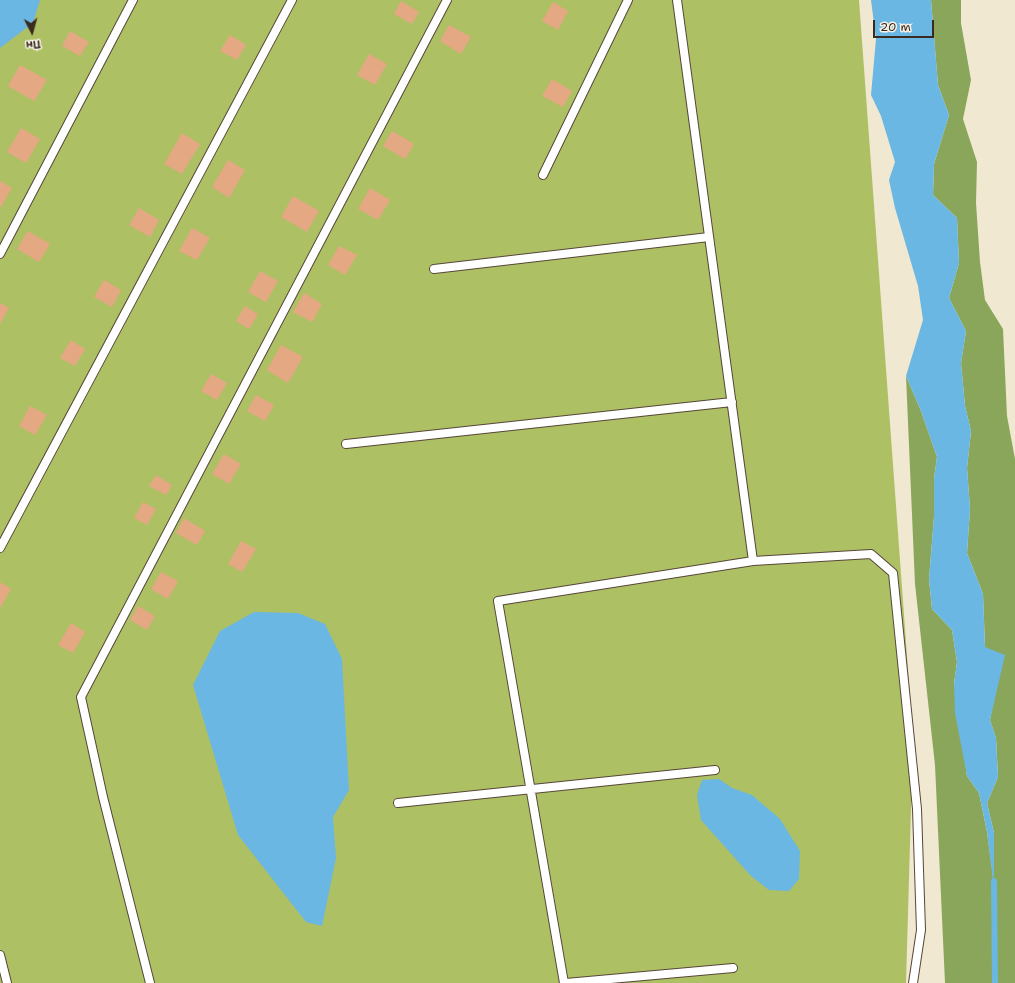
<!DOCTYPE html>
<html>
<head>
<meta charset="utf-8">
<style>
  body { margin:0 }
  #map { position:relative; width:1015px; height:983px; overflow:hidden; background:#f1e8d1; font-family:"Shantell Sans",sans-serif }
  canvas { display:block }
  .north { position:absolute; left:12px; top:12px; width:40px; height:40px; -webkit-text-stroke:3px #f7f3e8; paint-order:stroke; rotate:174deg; font-size:11px; font-weight:700; line-height:16px; text-align:center; color:#3b2a1e }
  .north::after { content:''; display:block; margin:auto; width:14px; height:18px; background:#3b2a1e; clip-path:polygon(50% 0,100% 100%,50% 72%,0 100%) }
  .scale { position:absolute; left:873px; top:20px; width:61px; height:18px; box-sizing:border-box; border:2px solid #3b2a1e; border-top:0; padding-left:5px; font-size:12px; line-height:14px; white-space:nowrap; color:#3b2a1e; -webkit-text-stroke:3px #f7f3e8; paint-order:stroke }
</style>
</head>
<body>
<div id="map">
<canvas width="1015" height="983"></canvas>
<div class="north">Пн</div>
<div class="scale">20 m</div>
</div>
<script>
const ctx = document.querySelector('canvas').getContext('2d');
ctx.lineJoin = 'round';
function paint(path, color) {
  ctx.fillStyle = color;
  ctx.fill(path, 'evenodd');
}
function poly(rows) {
  const path = new Path2D();
  for (const r of rows) {
    path.moveTo(r[0], r[1]);
    for (let i = 2; i < r.length; i += 2) path.lineTo(r[i], r[i + 1]);
  }
  return path;
}
function trace(path, color, width, dash) {
  ctx.strokeStyle = color;
  ctx.lineWidth = width;
  ctx.lineCap = dash ? 'butt' : 'round';
  ctx.setLineDash(dash || []);
  ctx.stroke(path);
}
paint(poly([
  [0,0,859,0,913,738,906,983,0,983]
]), '#aec064');
paint(poly([
  [931,0,961,0,961,23,971,80,963,119,977,162,976,203,980,262,985,300,1003,329,1007,416,1015,459,1015,983,945,983,935,765,915,584,906,376,921,411,937,457,934,479,934,517,929,579,932,609,952,630,957,662,954,684,967,776,979,793,987,832,994,884,994,833,987,803,998,777,996,738,990,720,996,688,985,647,983,594,967,553,970,509,967,468,971,431,965,406,961,363,966,331,949,298,959,263,957,218,933,195,934,164,949,115,938,85]
]), '#8aa65a');
paint(poly([
  [0,0,40,0,33,23,0,48],
  [871,0,931,0,938,85,949,115,934,164,933,195,957,218,959,263,949,298,966,331,961,363,965,406,971,431,967,468,970,509,967,553,983,594,985,647,1005,655,990,720,996,738,998,777,987,803,994,833,994,888,987,832,979,793,967,776,955,713,954,684,957,662,952,630,932,609,929,579,934,517,934,479,937,457,921,411,906,376,923,320,918,286,895,208,889,180,895,162,881,116,871,95,876,39],
  [254,612,298,613,325,624,342,659,349,790,333,817,336,858,322,926,306,922,238,835,193,685,220,631],
  [719,779,732,788,752,795,780,819,800,851,799,879,789,891,769,890,751,876,701,820,697,795,702,780]
]), '#6ab7e3');
trace(poly([
  [994,881,995,983]
]), '#6ab7e3', 6);
paint(poly([
  [401,1,419,12,412,24,394,14],
  [553,2,568,11,558,30,542,21],
  [449,25,471,37,461,54,440,41],
  [70,31,89,42,80,56,62,46],
  [230,35,246,45,237,60,220,51],
  [369,54,387,64,375,85,357,75],
  [20,65,47,80,34,101,8,86],
  [552,79,572,91,563,107,542,96],
  [21,128,40,139,26,163,7,152],
  [392,131,414,144,405,159,383,146],
  [182,133,200,144,182,174,164,164],
  [228,160,245,170,229,198,212,187],
  [0,181,12,188,1,207,0,206],
  [370,188,390,200,378,220,358,209],
  [293,196,319,211,307,232,281,217],
  [139,208,159,220,150,237,129,225],
  [192,228,210,238,197,260,179,251],
  [28,231,50,244,39,262,17,249],
  [339,246,357,255,345,275,328,265],
  [260,271,278,281,266,302,248,292],
  [104,280,121,290,112,307,94,297],
  [304,293,322,304,312,322,293,312],
  [0,303,9,308,0,324],
  [245,306,258,314,249,329,236,321],
  [71,340,85,349,75,366,60,358],
  [281,345,303,357,288,383,267,370],
  [211,374,227,383,217,400,201,391],
  [256,395,274,405,265,421,247,411],
  [30,406,47,415,35,435,19,426],
  [224,454,241,464,229,484,212,474],
  [156,475,172,485,166,495,149,486],
  [143,502,156,509,147,525,134,518],
  [184,518,205,531,197,545,176,533],
  [241,541,256,549,242,572,228,564],
  [161,572,178,581,168,599,151,589],
  [0,582,11,589,0,608],
  [138,606,155,616,147,630,130,620],
  [71,623,85,632,73,653,58,645]
]), '#e4a882');
const service = poly([
  [677,0,753,561],
  [543,175,628,0],
  [0,254,133,0],
  [434,269,709,237],
  [346,444,732,402],
  [0,548,292,0],
  [398,803,715,770],
  [0,955,7,983],
  [150,983,103,797,81,697,447,0],
  [564,983,498,601,753,561,871,554,893,573,917,809,921,930,913,983],
  [566,983,733,968]
]);
trace(service, '#564639', 10);
trace(service, '#fff', 8);
</script>
</body>
</html>
